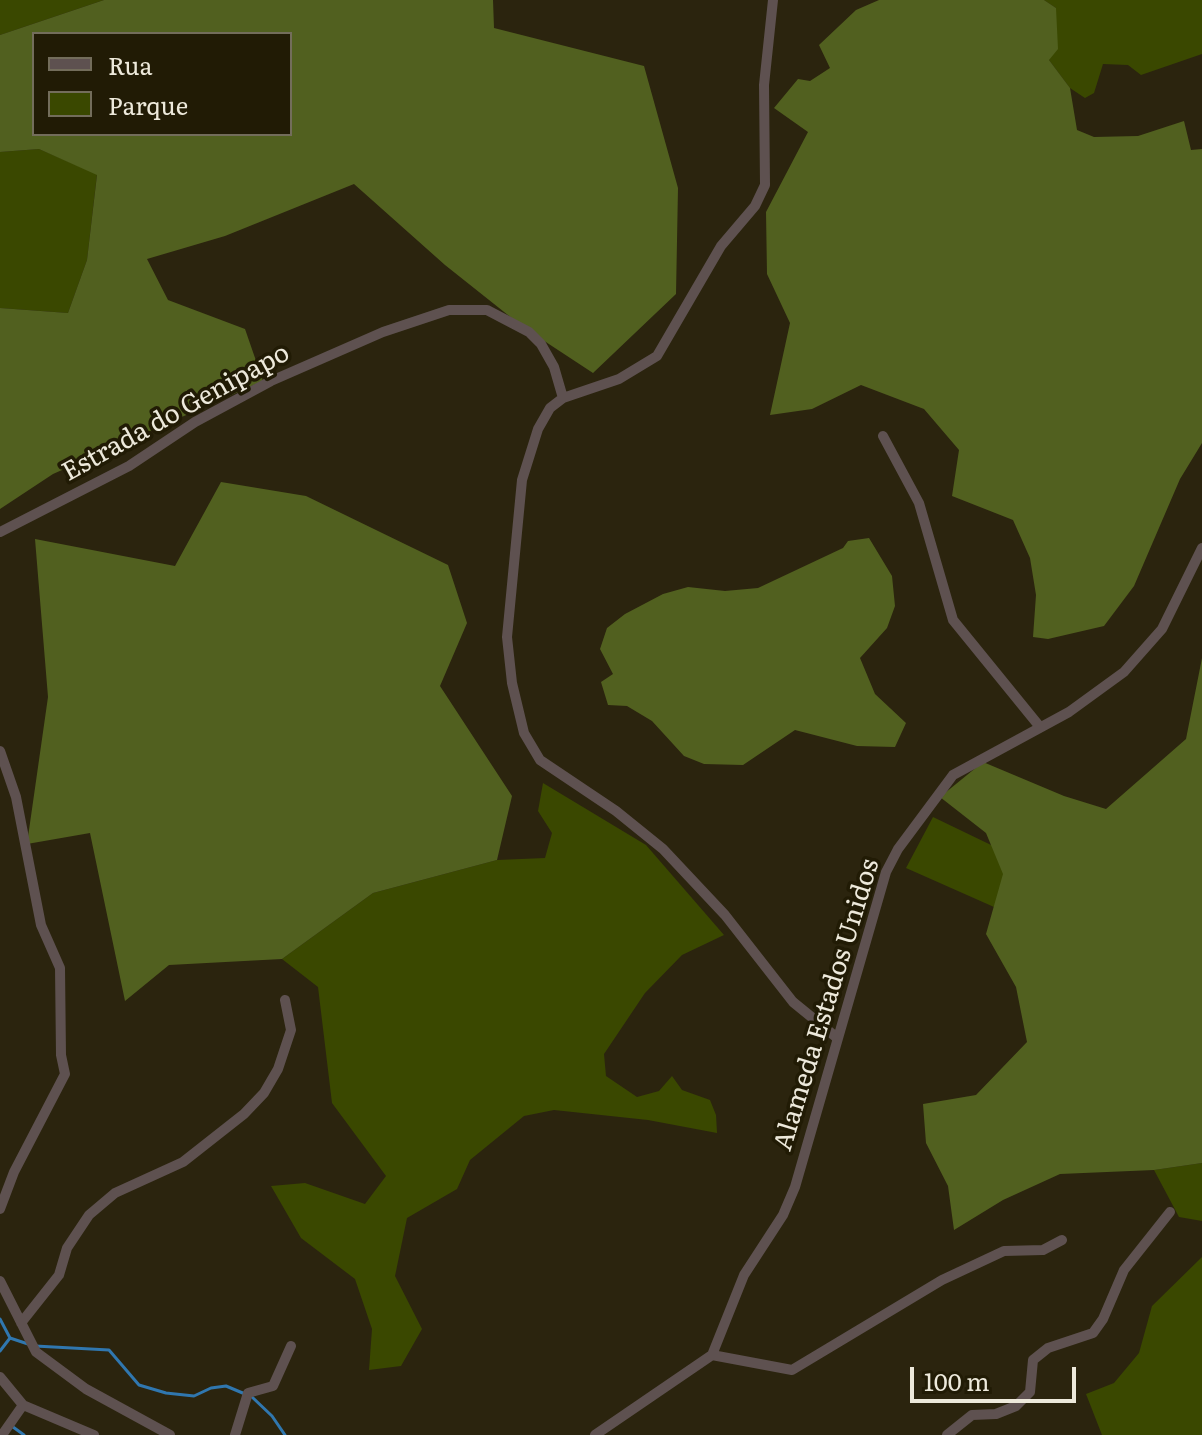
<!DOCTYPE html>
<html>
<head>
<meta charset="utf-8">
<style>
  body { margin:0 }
  #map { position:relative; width:1202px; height:1435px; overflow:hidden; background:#2b240e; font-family:Literata,serif }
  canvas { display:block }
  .legend { position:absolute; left:32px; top:32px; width:260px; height:104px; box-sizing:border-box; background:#211b05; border:2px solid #736d5b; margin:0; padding:10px 14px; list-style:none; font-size:24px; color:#ede9db }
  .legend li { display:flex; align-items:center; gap:16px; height:40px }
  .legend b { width:40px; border:2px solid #736d5b }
  .scale { position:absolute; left:910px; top:1367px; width:166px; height:36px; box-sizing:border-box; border:4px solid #ede9db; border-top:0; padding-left:10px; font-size:24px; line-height:28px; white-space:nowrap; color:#ede9db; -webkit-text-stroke:6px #211b05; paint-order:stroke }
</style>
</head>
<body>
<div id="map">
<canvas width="1202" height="1435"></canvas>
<ul class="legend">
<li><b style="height:10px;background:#5e5150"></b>Rua</li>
<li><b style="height:22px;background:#3a4800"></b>Parque</li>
</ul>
<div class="scale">100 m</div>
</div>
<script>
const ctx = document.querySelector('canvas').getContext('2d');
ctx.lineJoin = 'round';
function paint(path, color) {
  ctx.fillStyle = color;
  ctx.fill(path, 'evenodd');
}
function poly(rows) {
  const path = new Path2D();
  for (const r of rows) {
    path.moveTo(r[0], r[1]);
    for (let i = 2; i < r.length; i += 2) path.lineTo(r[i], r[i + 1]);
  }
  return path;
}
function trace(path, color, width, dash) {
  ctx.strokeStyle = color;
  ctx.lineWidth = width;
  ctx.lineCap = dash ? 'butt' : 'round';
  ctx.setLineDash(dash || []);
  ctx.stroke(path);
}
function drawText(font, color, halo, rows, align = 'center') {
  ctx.font = font + ' Literata,serif';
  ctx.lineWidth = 7;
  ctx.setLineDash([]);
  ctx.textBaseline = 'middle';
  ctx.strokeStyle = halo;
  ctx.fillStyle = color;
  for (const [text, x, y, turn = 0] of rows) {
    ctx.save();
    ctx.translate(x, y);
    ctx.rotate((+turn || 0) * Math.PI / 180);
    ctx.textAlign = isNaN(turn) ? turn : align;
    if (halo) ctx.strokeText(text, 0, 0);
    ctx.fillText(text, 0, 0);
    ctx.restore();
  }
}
paint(poly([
  [0,0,104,0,0,35],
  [1044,0,1202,0,1202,54,1141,75,1128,65,1103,64,1094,93,1085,98,1070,88,1049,60,1056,8],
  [39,149,97,174,87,260,68,313,0,308,0,152],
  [543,783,646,845,724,935,682,955,645,993,604,1054,606,1076,637,1097,659,1091,672,1076,682,1090,710,1100,716,1115,717,1133,648,1120,554,1110,524,1116,470,1160,457,1189,407,1218,395,1276,422,1329,401,1366,369,1370,372,1329,355,1279,301,1238,271,1186,305,1183,365,1204,386,1176,332,1103,318,987,282,959,373,893,497,860,545,858,552,833,538,811],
  [933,817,1016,857,994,907,906,868],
  [1202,1163,1202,1221,1179,1217,1154,1170],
  [1202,1257,1202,1435,1102,1435,1086,1394,1114,1383,1139,1353,1152,1306]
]), '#3a4800');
paint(poly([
  [104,0,493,0,494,28,644,66,678,188,676,294,593,373,523,327,445,265,354,184,225,236,147,259,168,300,245,329,263,381,53,474,0,509,0,308,68,313,87,260,97,175,39,149,0,152,0,35],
  [34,34,290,34,290,134,34,134],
  [879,0,1044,0,1056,8,1058,49,1049,60,1070,88,1077,130,1094,137,1138,136,1184,121,1191,150,1202,149,1202,443,1180,479,1134,586,1104,626,1048,639,1033,637,1036,595,1030,558,1013,520,952,496,959,450,924,409,861,385,812,409,770,415,790,323,767,274,766,212,808,132,774,108,798,79,810,81,830,68,819,45,856,10],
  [221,482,306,496,448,565,467,623,440,686,512,796,497,860,373,893,282,959,169,965,125,1001,90,833,27,844,48,697,35,539,175,566],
  [869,538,892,576,895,606,887,628,860,658,875,694,906,723,895,747,857,746,795,730,743,765,704,764,684,756,652,721,627,706,608,705,601,682,613,674,600,649,607,628,625,614,663,594,688,587,725,591,758,588,843,548,848,541],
  [1202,658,1202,1163,1154,1170,1060,1174,1003,1200,954,1230,948,1186,926,1143,923,1104,976,1095,1027,1042,1016,987,986,934,1003,874,986,833,940,797,983,762,1064,796,1106,809,1186,739]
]), '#51601f');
trace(poly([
  [0,1319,10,1338,28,1344],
  [35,1346,109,1350,139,1385,166,1393,194,1396,211,1388,226,1386,245,1394],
  [0,1351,10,1338],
  [252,1397,272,1416,285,1435],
  [13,1427,24,1435]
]), '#3077af', 3);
trace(poly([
  [773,0,764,85,765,185,755,206,721,246,657,356,619,379,563,398,550,408,538,429,522,480,507,637,512,683,524,733,540,760,616,811,663,849,725,915,793,1002,836,1037],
  [883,436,919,503,953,620,1040,727],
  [0,532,129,466,195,422,271,381,383,332,449,310,487,310,529,332,541,344,554,367,563,398],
  [0,751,16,797,41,925,60,968,61,1055,65,1074,14,1172,0,1209],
  [0,1281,36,1352,86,1389,170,1435],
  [21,1323,59,1275,67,1248,89,1215,115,1193,183,1162,244,1114,264,1093,278,1069,291,1030,285,1000],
  [712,1355,792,1370,942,1280,1004,1251,1043,1250,1062,1240],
  [0,1377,23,1405,94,1435],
  [2,1435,23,1405],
  [235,1435,248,1393,273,1386,291,1346],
  [595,1435,712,1355,744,1275,783,1215,795,1187,886,872,898,849,953,775,1069,712,1124,672,1162,629,1202,548],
  [947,1435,972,1415,996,1414,1016,1406,1030,1392,1033,1360,1048,1348,1093,1333,1103,1319,1124,1270,1170,1212]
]), '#5e5150', 10);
drawText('26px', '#ede9db', '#211b05', [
  ["Estrada do Genipapo",176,413,-29],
  ["Alameda Estados Unidos",827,1005,-73]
]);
</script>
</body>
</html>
